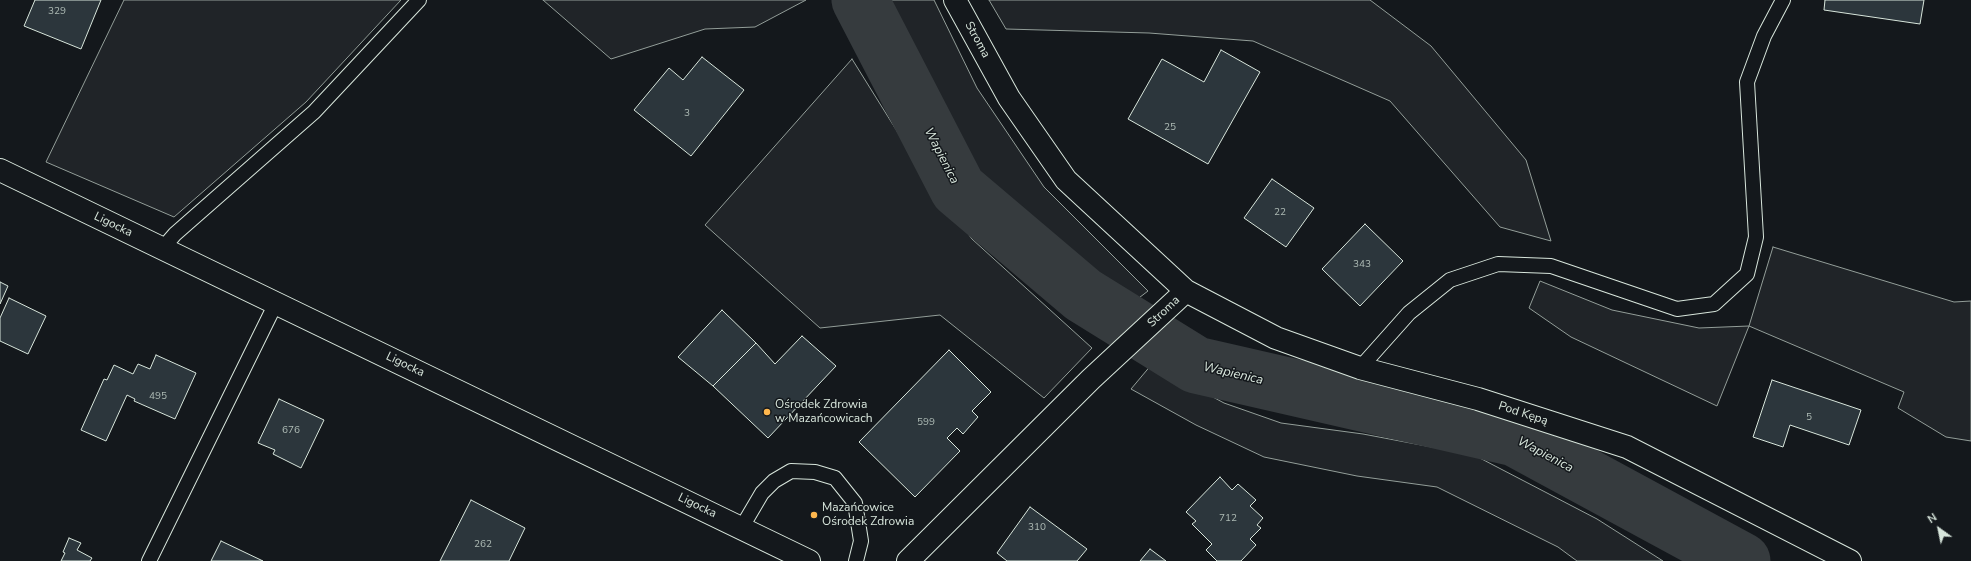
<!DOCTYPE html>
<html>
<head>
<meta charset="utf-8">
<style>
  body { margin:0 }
  #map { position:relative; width:1971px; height:561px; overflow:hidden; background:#14181c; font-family:"Nunito Sans",sans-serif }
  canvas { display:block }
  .north { position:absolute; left:1919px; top:509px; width:40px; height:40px; -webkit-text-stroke:3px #14181c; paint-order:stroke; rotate:327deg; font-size:11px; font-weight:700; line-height:16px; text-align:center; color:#d8e6dc }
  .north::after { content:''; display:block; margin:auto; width:14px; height:18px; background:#d8e6dc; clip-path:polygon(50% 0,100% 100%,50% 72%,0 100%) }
</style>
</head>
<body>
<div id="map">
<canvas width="1971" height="561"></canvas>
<div class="north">N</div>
</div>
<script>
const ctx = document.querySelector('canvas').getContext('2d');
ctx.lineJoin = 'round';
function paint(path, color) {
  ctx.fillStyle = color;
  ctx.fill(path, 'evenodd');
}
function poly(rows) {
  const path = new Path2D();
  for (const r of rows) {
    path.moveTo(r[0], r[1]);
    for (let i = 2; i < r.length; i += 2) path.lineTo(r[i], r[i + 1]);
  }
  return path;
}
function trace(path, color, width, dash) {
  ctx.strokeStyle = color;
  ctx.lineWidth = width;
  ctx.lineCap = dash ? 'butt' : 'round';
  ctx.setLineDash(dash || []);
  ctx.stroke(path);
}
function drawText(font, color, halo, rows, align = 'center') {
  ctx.font = font + ' "Nunito Sans",sans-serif';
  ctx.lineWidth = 3;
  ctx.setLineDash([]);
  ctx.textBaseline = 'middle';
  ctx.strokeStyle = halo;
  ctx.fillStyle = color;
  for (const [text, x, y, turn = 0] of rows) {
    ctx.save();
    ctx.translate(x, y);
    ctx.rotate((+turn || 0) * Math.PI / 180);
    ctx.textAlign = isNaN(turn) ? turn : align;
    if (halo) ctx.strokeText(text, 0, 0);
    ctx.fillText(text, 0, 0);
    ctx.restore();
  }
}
const green = poly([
  [124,0,401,0,306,102,174,217,46,162,124,0],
  [543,0,806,0,755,27,705,29,611,59,543,0],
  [873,0,934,0,977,88,1044,187,1148,291,1127,307,963,178,873,0],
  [989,0,1370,0,1431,46,1526,160,1551,241,1500,227,1390,101,1253,41,1149,33,1006,29,989,0],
  [852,59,925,176,972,239,1092,348,1044,398,940,315,820,328,705,225,852,59],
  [1773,247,1954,302,1971,301,1971,441,1946,437,1898,408,1904,392,1749,326,1717,406,1571,337,1529,308,1540,281,1612,310,1699,328,1749,326,1773,247],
  [1152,364,1224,403,1281,423,1363,434,1474,455,1597,519,1663,561,1577,561,1558,547,1437,487,1357,476,1264,457,1196,425,1131,389,1152,364]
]);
paint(green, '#202428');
trace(green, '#939e99', 1);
trace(poly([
  [860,0,958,189,1083,295,1196,365,1515,438,1742,561]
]), '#363b3e', 57);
const building = poly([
  [35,0,101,0,81,49,24,26,35,0],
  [1825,0,1924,0,1920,24,1824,10,1825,0],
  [1221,50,1260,72,1208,164,1128,119,1162,59,1204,82,1221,50],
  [702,57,744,90,691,156,634,110,669,68,683,80,702,57],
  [1272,179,1314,208,1286,247,1244,218,1272,179],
  [1365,224,1403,261,1360,306,1322,269,1365,224],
  [0,282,8,286,0,304,0,282],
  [9,298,46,316,28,354,0,341,0,318,9,298],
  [722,310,756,343,713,386,678,357,722,310],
  [802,336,836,366,768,438,713,386,756,343,775,364,802,336],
  [949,350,991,392,972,411,978,417,963,434,957,428,947,438,960,451,915,497,859,442,949,350],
  [156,355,196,373,175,419,134,401,135,399,127,395,106,441,81,430,104,379,107,380,114,365,133,374,138,364,150,369,156,355],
  [1772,380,1861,410,1849,445,1790,425,1783,447,1753,437,1772,380],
  [279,399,324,420,301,468,273,454,275,450,258,443,279,399],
  [1220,477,1232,490,1238,484,1256,500,1250,506,1263,518,1257,525,1261,528,1250,539,1256,545,1241,561,1217,561,1206,550,1212,544,1192,524,1196,521,1186,512,1220,477],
  [471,500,525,528,509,561,440,561,471,500],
  [1030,507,1087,549,1077,561,1007,561,997,553,1030,507],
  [69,538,81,543,77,550,92,558,90,561,61,561,65,553,63,552,69,538],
  [221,541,263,561,211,561,221,541],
  [1150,549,1166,561,1140,561,1150,549]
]);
paint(building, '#2c363c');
trace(building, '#d8e6dc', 1);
const lane = poly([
  [162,249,175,234,314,112,419,0],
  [1360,368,1409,313,1450,280,1498,264,1551,266,1677,309,1714,304,1747,274,1756,237,1747,82,1764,36,1783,0],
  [742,527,762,493,774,481,791,471,815,472,835,478,855,503,861,541,856,561],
  [149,561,276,303]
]);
const street = poly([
  [955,0,1009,98,1066,180,1186,291,1276,338,1360,368,1478,399,1627,447,1850,561],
  [908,561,1091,379,1186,291]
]);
const secondary = poly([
  [0,170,809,561]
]);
trace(lane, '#d8e6dc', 16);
trace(street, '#d8e6dc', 24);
trace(secondary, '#d8e6dc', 24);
trace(lane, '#14181c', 14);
trace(street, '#14181c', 22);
trace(secondary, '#14181c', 22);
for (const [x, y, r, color] of [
  [767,412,4,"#ffb74d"],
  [814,515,4,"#ffb74d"]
]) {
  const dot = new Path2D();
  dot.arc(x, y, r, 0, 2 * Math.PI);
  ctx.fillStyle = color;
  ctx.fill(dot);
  trace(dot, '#14181c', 1.5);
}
drawText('10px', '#adbab4', null, [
  ["329",57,12],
  ["3",687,114],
  ["25",1170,128],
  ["22",1280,213],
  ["343",1362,265],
  ["495",158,397],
  ["5",1809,418],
  ["599",926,423],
  ["676",291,431],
  ["712",1228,519],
  ["310",1037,528],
  ["262",483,545]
]);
drawText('12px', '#d8e6dc', '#14181c', [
  ["Stroma",977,40,61],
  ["Ligocka",113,225,26],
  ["Stroma",1164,312,-43],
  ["Ligocka",405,365,26],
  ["Pod Kępą",1523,414,18],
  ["Ligocka",697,506,26]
]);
drawText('12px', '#d8e6dc', '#14181c', [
  ["Ośrodek Zdrowia",775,405],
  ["w Mazańcowicach",775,419],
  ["Mazańcowice",822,508],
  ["Ośrodek Zdrowia",822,522]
], 'left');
drawText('italic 13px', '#d8e6dc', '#14181c', [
  ["Wapienica",941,156,63],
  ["Wapienica",1233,374,13],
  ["Wapienica",1545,455,28]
]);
</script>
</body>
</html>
